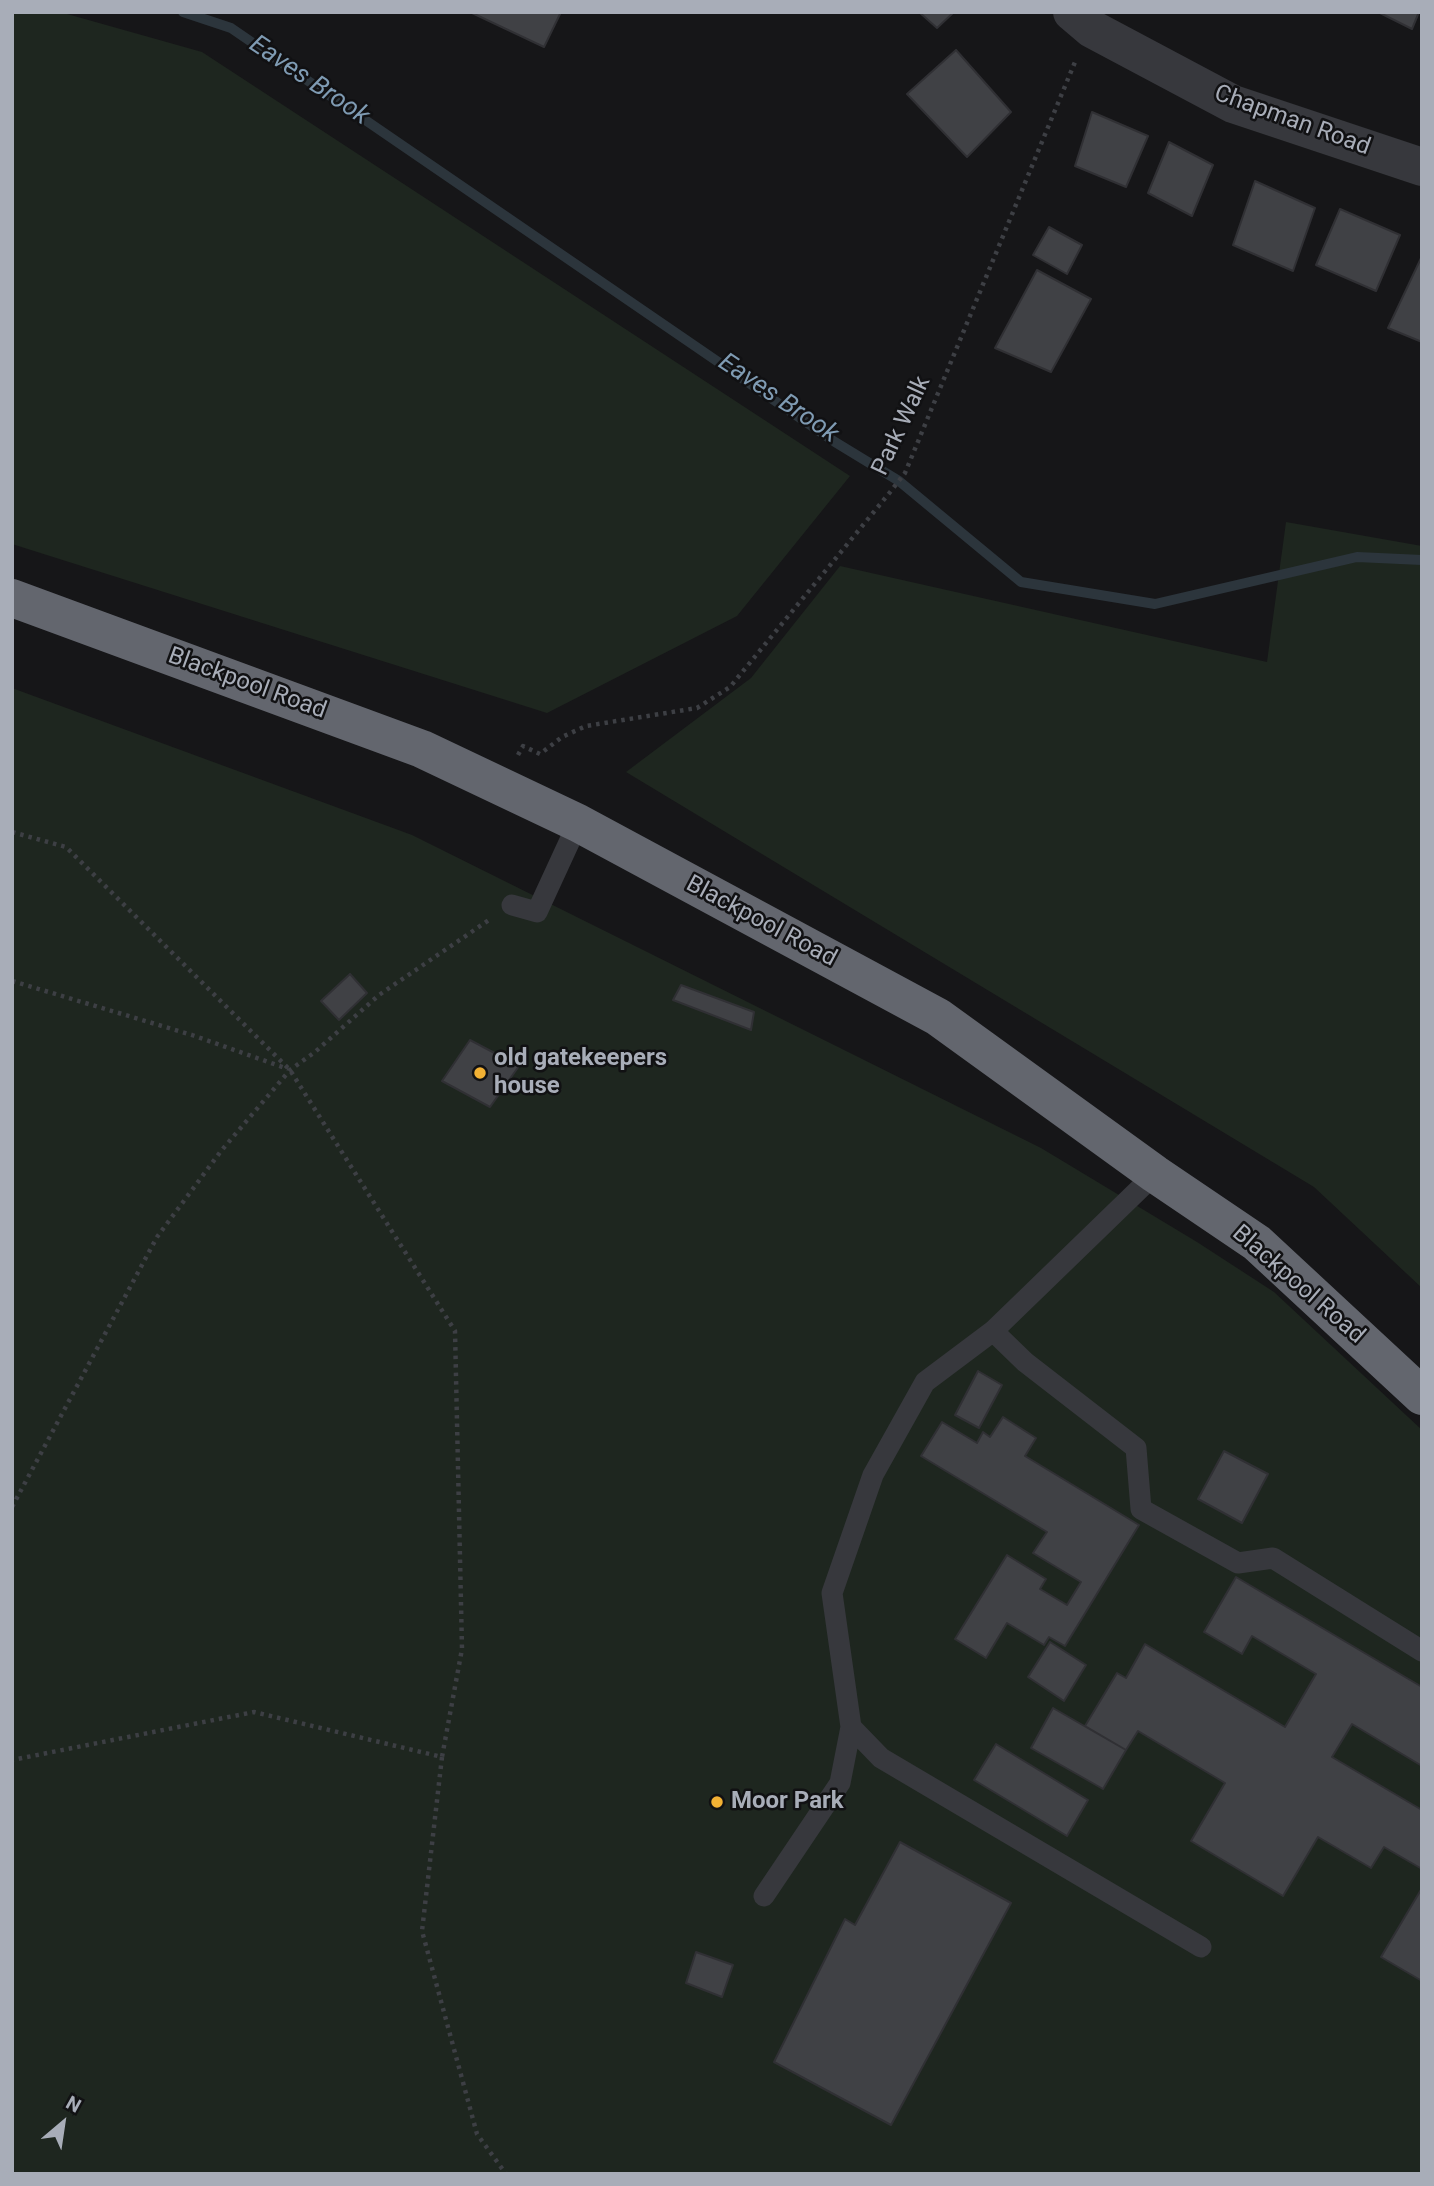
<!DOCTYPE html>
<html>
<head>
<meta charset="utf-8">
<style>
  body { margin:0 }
  #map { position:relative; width:1434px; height:2186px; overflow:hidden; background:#161618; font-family:Roboto,sans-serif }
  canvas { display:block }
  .frame { position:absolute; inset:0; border:14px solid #a8adb8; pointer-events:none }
  .north { position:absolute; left:28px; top:2088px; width:70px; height:70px; -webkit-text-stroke:5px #111113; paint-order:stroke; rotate:29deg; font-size:19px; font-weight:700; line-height:28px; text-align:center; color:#a8adb8 }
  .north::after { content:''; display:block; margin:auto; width:24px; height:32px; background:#a8adb8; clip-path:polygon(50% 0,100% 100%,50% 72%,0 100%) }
</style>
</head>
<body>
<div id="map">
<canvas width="1434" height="2186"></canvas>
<div class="frame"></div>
<div class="north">N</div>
</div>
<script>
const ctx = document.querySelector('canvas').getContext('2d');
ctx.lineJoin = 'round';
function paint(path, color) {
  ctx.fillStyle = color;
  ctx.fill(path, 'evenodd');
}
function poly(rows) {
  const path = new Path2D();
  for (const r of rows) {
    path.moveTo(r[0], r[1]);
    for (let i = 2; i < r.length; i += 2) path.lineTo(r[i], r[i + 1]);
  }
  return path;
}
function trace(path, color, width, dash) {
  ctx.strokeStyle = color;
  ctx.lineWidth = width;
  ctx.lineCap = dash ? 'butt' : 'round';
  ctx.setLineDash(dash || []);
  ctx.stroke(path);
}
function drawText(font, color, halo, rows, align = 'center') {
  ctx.font = font + ' Roboto,sans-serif';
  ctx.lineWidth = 5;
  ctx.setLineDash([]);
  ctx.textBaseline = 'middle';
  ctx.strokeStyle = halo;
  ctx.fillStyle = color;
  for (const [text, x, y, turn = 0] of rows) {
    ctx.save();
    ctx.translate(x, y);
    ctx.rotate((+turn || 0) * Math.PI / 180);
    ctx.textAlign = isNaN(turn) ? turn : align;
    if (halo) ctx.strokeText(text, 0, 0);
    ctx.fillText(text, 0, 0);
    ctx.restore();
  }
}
paint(poly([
  [12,12,60,12,202,52,850,476,737,616,547,713,12,544],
  [1286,522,1422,546,1422,1288,1314,1187,626,772,751,678,840,566,1267,662],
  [12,688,412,835,1041,1148,1197,1242,1274,1292,1422,1430,1422,2174,12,2174]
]), '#1e261f');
trace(poly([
  [183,12,231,28,835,442,899,481,1021,582,1155,604,1357,557,1422,560]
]), '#2c353c', 10);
const building = poly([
  [470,12,561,12,544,47,470,12],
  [919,12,954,12,937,28,919,12],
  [1378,12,1419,12,1412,29,1378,12],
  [956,50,1011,112,967,157,907,94,956,50],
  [1092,112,1148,136,1126,187,1075,166,1092,112],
  [1169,142,1213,165,1192,216,1148,193,1169,142],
  [1255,181,1315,208,1293,271,1233,245,1255,181],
  [1340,209,1400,235,1376,291,1316,265,1340,209],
  [1049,227,1082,245,1067,274,1033,255,1049,227],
  [1422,256,1422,342,1388,328,1422,256],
  [1037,270,1091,299,1051,372,995,348,1037,270],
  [350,974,367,993,339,1020,321,1001,350,974],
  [681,985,754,1012,751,1030,673,1000,681,985],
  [470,1040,519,1066,490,1107,442,1081,470,1040],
  [978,1371,1002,1385,979,1428,955,1415,978,1371],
  [1003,1417,1036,1438,1025,1456,1139,1525,1065,1646,1049,1637,1044,1645,1007,1623,986,1658,955,1639,1007,1555,1046,1579,1040,1589,1067,1605,1081,1582,1033,1553,1047,1532,921,1456,942,1422,977,1443,983,1432,990,1437,1003,1417],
  [1224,1451,1268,1474,1242,1523,1198,1499,1224,1451],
  [1236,1577,1422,1687,1422,1766,1352,1724,1332,1757,1422,1810,1422,1869,1384,1847,1371,1868,1318,1837,1283,1896,1191,1841,1225,1783,1138,1731,1126,1750,1085,1726,1117,1673,1126,1678,1145,1644,1285,1727,1316,1674,1252,1636,1242,1654,1204,1632,1236,1577],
  [1050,1642,1086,1665,1064,1701,1028,1677,1050,1642],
  [1053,1708,1126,1750,1103,1789,1031,1748,1053,1708],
  [996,1744,1088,1800,1067,1836,974,1780,996,1744],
  [900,1842,1011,1903,891,2125,774,2062,845,1919,855,1925,900,1842],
  [1422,1888,1422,1981,1381,1957,1422,1888],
  [696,1952,733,1965,722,1997,686,1983,696,1952]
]);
paint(building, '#404145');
trace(building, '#303034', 2);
trace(poly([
  [518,755,523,746,540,754,562,737,586,726,697,708,730,687,891,491,905,473,1075,62],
  [12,832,66,847,290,1070,455,1331,462,1649,442,1757,254,1712,12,1760],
  [12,981,192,1035,288,1069],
  [12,1507,157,1237,221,1151,290,1070,315,1052,379,995,489,920],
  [442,1757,422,1931,477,2134,506,2174]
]), '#3d3f44', 4.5, [3.5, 5]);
trace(poly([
  [512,905,537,912,578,823],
  [1155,1174,993,1331,925,1382,873,1475,832,1593,851,1727,881,1758,1201,1947],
  [993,1331,1025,1362,1136,1448,1141,1509,1238,1563,1273,1558,1422,1651],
  [764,1896,840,1783,851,1727]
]), '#37383d', 21);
trace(poly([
  [1072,12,1092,29,1233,104,1422,167]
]), '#37383d', 38);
trace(poly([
  [12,598,422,749,578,823,938,1017,1155,1174,1257,1243,1422,1396]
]), '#63666e', 38);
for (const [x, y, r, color] of [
  [480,1073,7,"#f2b134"],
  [717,1802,7,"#f2b134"]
]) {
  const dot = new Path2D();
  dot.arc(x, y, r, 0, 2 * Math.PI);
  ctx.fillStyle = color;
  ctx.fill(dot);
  trace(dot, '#111113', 2.5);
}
drawText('24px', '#a8adb8', '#111113', [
  ["Chapman Road",1292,121,20],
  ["Park Walk",902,426,-65],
  ["Blackpool Road",247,684,20],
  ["Blackpool Road",761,922,28],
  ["Blackpool Road",1298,1285,41]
]);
drawText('bold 24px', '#a8adb8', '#111113', [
  ["old gatekeepers",494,1059],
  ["house",494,1087],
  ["Moor Park",731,1802]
], 'left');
drawText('italic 26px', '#7f9bb3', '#111113', [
  ["Eaves Brook",309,81,34],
  ["Eaves Brook",778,399,34]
]);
</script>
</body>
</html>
